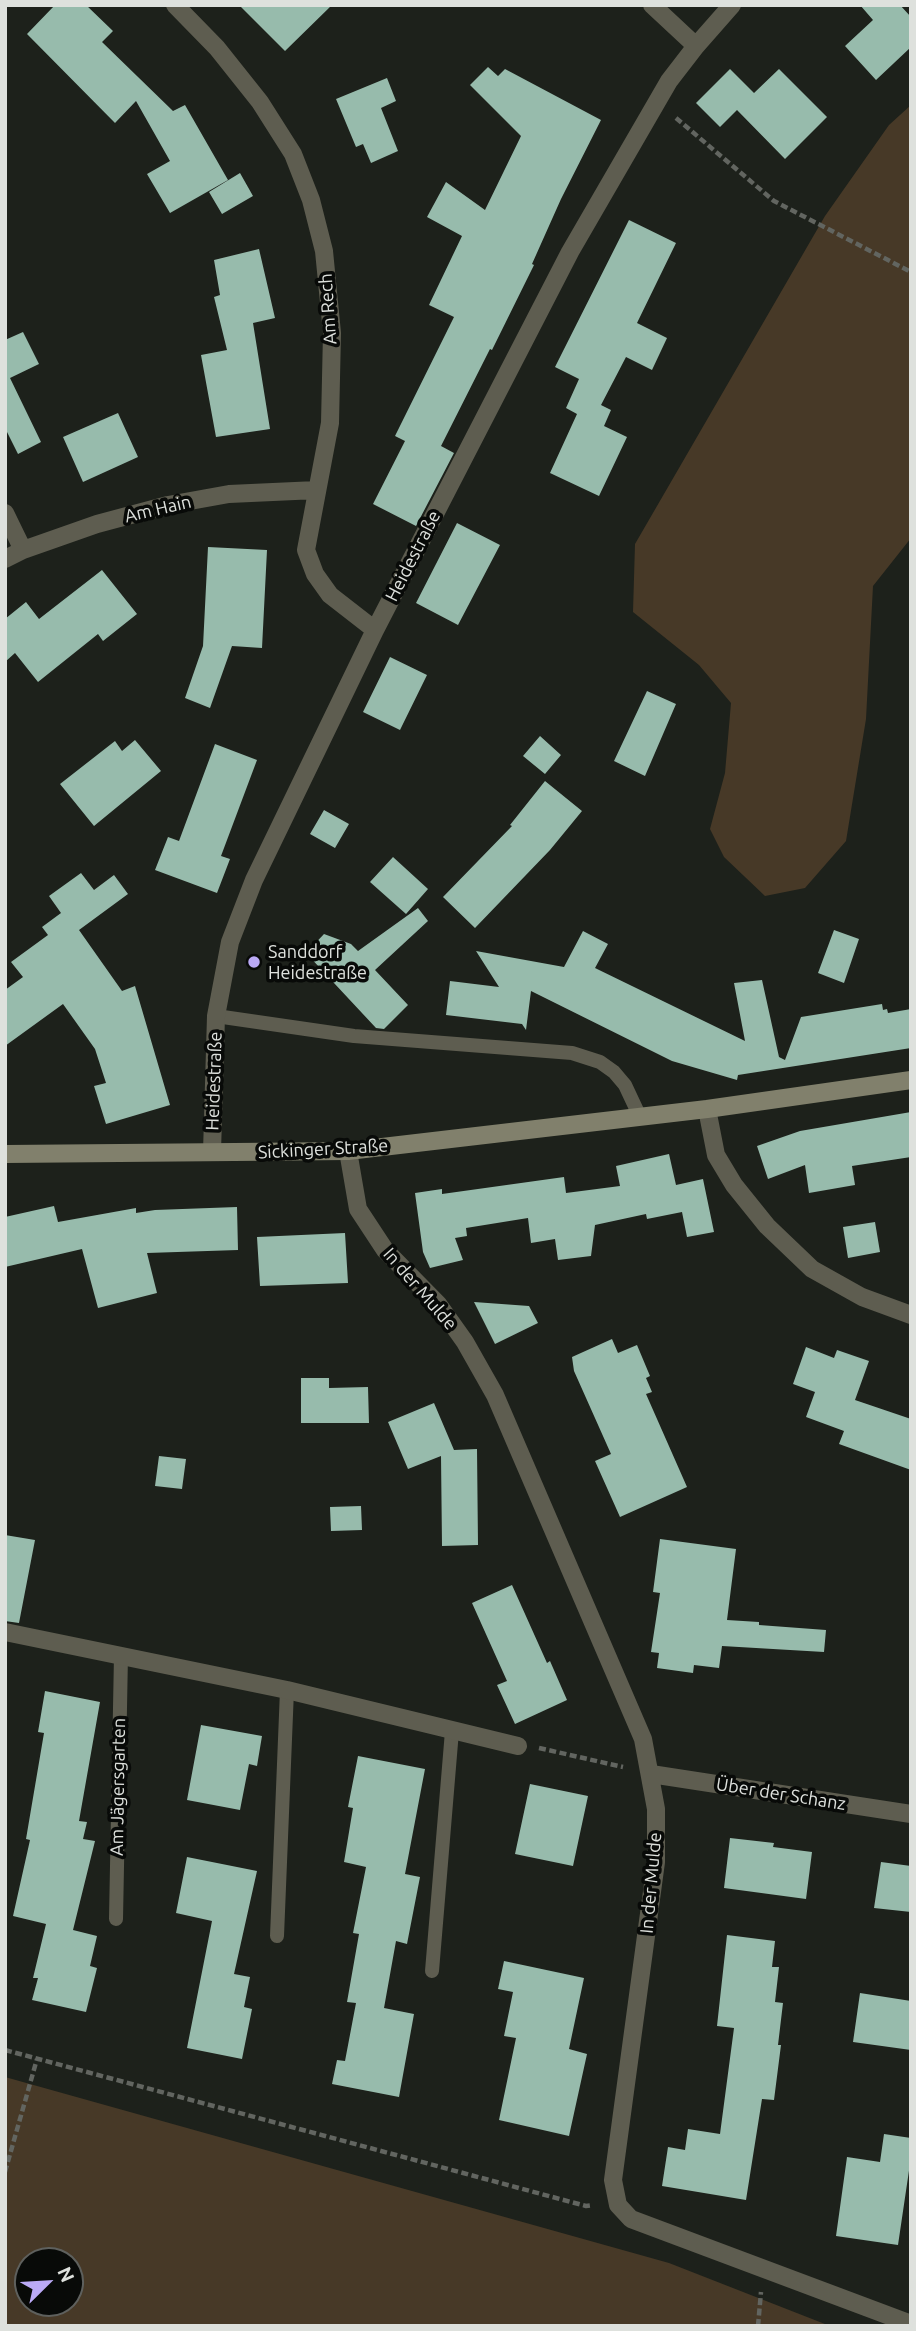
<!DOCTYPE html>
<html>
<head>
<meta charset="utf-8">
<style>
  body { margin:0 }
  #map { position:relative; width:916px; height:2331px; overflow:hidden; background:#1d211b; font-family:Ubuntu,sans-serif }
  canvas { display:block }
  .frame { position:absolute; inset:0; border:7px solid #dee1dd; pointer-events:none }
  .north { position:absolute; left:14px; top:2247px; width:70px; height:70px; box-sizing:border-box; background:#080a08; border:2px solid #5e605d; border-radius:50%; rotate:66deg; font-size:19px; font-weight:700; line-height:28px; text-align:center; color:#dee1dd }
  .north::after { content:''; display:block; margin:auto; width:24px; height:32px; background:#bbaaf6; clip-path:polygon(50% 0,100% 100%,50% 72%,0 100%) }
</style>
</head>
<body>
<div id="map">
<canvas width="916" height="2331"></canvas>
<div class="frame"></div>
<div class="north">N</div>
</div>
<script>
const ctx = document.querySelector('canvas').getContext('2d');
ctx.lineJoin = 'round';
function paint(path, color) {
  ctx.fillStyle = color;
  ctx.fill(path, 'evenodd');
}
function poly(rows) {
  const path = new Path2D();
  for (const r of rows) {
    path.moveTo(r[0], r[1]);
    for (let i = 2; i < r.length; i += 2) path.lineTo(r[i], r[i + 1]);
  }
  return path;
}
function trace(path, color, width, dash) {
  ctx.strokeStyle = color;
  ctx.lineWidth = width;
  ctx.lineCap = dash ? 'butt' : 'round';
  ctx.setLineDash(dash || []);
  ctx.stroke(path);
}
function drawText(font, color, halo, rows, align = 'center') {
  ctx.font = font + ' Ubuntu,sans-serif';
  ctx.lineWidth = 7;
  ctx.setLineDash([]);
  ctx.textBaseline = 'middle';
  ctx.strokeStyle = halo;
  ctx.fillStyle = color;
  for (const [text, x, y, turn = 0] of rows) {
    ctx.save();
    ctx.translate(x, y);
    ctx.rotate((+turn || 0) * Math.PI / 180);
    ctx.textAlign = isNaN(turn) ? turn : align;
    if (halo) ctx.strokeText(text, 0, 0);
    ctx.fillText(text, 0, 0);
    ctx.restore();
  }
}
paint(poly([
  [911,105,911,538,873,586,866,719,846,841,805,888,765,896,724,857,710,829,725,773,731,703,699,665,633,612,635,544,825,216,889,125],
  [5,2077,669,2263,830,2326,5,2326],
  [28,2261,70,2261,70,2303,28,2303]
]), '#473927');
paint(poly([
  [55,5,86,5,113,31,102,42,173,111,185,105,228,180,170,213,147,174,170,161,136,101,115,123,27,34],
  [239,5,332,5,285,51],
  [860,5,900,5,911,17,911,47,876,80,845,46,873,20],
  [488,67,498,76,505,69,601,120,561,199,532,264,534,265,492,350,490,349,441,446,454,453,416,526,373,504,405,441,395,436,454,317,429,305,462,236,427,217,446,182,485,210,521,136,470,85],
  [730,69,754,93,779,69,827,117,785,159,737,110,720,127,696,103],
  [387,78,396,101,381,108,398,151,371,163,363,144,356,147,336,99],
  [240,173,253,196,222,214,209,192],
  [629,220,676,243,637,323,667,338,652,370,626,357,601,405,611,410,604,426,627,437,599,496,550,473,577,414,566,408,579,379,555,367],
  [259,249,275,318,253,323,270,429,216,437,201,355,227,350,214,297,220,295,214,260],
  [23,332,39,364,10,378,41,442,18,454,5,428,5,340],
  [118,413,138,457,83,482,63,437],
  [457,523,500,545,458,625,416,603],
  [208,547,267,550,262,648,232,646,210,708,185,698,203,646],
  [102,570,137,614,103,641,98,634,38,682,15,653,5,662,5,619,26,602,39,619],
  [390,657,427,675,400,730,363,712],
  [647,691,676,704,645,776,614,761],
  [540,736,561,755,545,774,523,756],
  [135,740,161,771,94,826,60,784,115,741,122,751],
  [215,744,257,760,221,856,230,859,217,893,155,870,168,837,179,841],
  [545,781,582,811,550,850,475,928,443,897,512,826,510,825],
  [324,810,349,824,335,848,310,834],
  [393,857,428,889,406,914,370,882],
  [81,873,94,890,114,875,128,894,79,930,122,991,135,986,170,1105,106,1124,94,1086,106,1083,95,1049,63,1004,5,1046,5,990,23,977,11,962,48,935,42,927,61,913,49,896],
  [418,908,428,921,375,970,408,1005,384,1029,376,1028,306,953,324,934,351,944,358,951],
  [834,930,859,939,844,983,818,973],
  [583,931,608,944,595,968,745,1041,734,983,762,980,779,1057,785,1060,801,1017,882,1004,883,1010,887,1009,888,1013,911,1009,911,1048,738,1075,737,1080,672,1061,531,991,526,1030,522,1024,446,1015,450,981,499,987,476,951,564,967],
  [911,1112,911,1157,852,1166,855,1185,809,1193,805,1165,768,1179,757,1146,800,1131],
  [669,1154,676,1185,703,1179,714,1232,687,1237,682,1212,647,1219,646,1214,595,1225,591,1256,558,1260,555,1239,531,1243,528,1218,466,1228,467,1236,455,1238,463,1260,430,1268,423,1252,415,1193,442,1189,442,1194,564,1177,566,1193,620,1186,616,1166],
  [54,1206,58,1222,136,1208,136,1213,155,1210,237,1207,238,1250,147,1253,157,1293,98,1308,82,1249,5,1267,5,1217],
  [875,1222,880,1252,848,1258,843,1227],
  [345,1233,348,1283,260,1286,257,1237],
  [474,1302,529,1306,538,1323,495,1344],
  [612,1339,618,1353,637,1345,650,1376,646,1378,652,1392,646,1394,687,1487,620,1517,595,1461,611,1454,574,1371,572,1357],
  [806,1347,834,1358,837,1350,869,1361,855,1400,911,1419,911,1470,839,1444,844,1431,806,1417,815,1392,793,1384],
  [301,1378,329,1378,329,1388,368,1387,369,1423,301,1423],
  [434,1403,454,1450,477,1449,478,1545,442,1546,441,1456,408,1469,388,1422],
  [159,1456,186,1459,182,1489,155,1486],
  [361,1506,362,1530,331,1531,330,1507],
  [5,1535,35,1540,19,1623,5,1621],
  [660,1539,736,1549,727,1620,759,1622,759,1625,826,1630,824,1652,722,1646,719,1668,694,1665,693,1673,657,1668,659,1653,651,1652,660,1593,653,1592],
  [512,1585,547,1663,550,1661,567,1700,515,1724,497,1685,507,1681,472,1603],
  [45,1691,100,1702,79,1821,87,1822,83,1839,95,1841,73,1930,97,1936,90,1966,97,1968,86,2012,32,2000,38,1978,33,1978,46,1924,13,1916,30,1840,26,1839,44,1733,38,1732],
  [201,1725,262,1736,257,1766,249,1764,240,1810,187,1800],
  [358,1756,425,1769,405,1874,420,1877,407,1944,396,1941,384,2008,414,2014,399,2097,332,2084,337,2060,345,2061,356,2003,347,2002,359,1934,353,1933,366,1867,344,1862,353,1808,348,1807],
  [530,1784,588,1796,573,1866,515,1854],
  [730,1838,774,1843,773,1847,812,1852,806,1899,724,1888],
  [187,1857,257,1871,234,1974,250,1977,244,2007,252,2009,242,2059,187,2048,212,1921,176,1913],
  [881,1862,911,1866,911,1912,874,1908],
  [727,1935,775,1941,772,1967,779,1967,775,2002,783,2003,778,2045,781,2045,774,2100,762,2099,746,2200,662,2186,668,2147,685,2150,688,2129,720,2134,734,2028,717,2026],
  [504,1961,584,1978,569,2049,587,2054,569,2136,499,2120,516,2038,504,2036,513,1992,498,1989],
  [860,1993,911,2001,911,2050,853,2042],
  [884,2134,911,2138,911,2157,898,2245,836,2236,847,2157,880,2162]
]), '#97bbac');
trace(poly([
  [676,118,774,201,911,272],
  [539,1748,623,1767],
  [5,2050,586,2206,593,2205],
  [5,2172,37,2059],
  [758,2326,761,2292]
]), '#626560', 4.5, [7, 3.5]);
trace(poly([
  [216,1016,354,1036,572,1053,600,1062,614,1072,625,1085,640,1117],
  [116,1919,121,1655],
  [277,1936,287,1690],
  [432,1971,452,1731]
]), '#5e5d50', 14);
trace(poly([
  [175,5,217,48,260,102,293,154,311,200,324,251,332,333,330,423,306,550,315,574,330,595,375,630],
  [652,5,696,46],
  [5,513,23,550],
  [5,559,23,550,97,524,168,505,229,494,317,490],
  [707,1109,716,1155,734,1185,767,1226,812,1269,862,1297,911,1315],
  [348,1151,358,1209,385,1250,438,1304,465,1342,495,1395,643,1739,656,1809,656,1862,613,2180,618,2205,631,2219,911,2324],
  [212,1152,216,1016,230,942,254,880,375,630,570,252,669,81,696,46,732,5],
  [5,1632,287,1690,518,1746],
  [651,1774,911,1814]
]), '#5e5d50', 18);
trace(poly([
  [5,1154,348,1151,707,1109,911,1080]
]), '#81806c', 18);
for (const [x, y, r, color] of [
  [254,962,7,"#bbaaf6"]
]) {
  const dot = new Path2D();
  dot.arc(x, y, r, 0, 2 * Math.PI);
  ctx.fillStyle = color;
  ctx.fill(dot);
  trace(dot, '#080a08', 2.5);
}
drawText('18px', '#dee1dd', '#080a08', [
  ["Am Rech",328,309,-94],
  ["Am Hain",158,509,-13],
  ["Heidestraße",413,556,-63],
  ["Heidestraße",214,1081,-88],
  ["Sickinger Straße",323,1149,-3],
  ["In der Mulde",420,1289,49],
  ["Am Jägersgarten",118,1787,-89],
  ["Über der Schanz",781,1794,9],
  ["In der Mulde",651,1883,-85]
]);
drawText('18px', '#dee1dd', '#080a08', [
  ["Sanddorf",268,952],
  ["Heidestraße",268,973]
], 'left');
</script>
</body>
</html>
